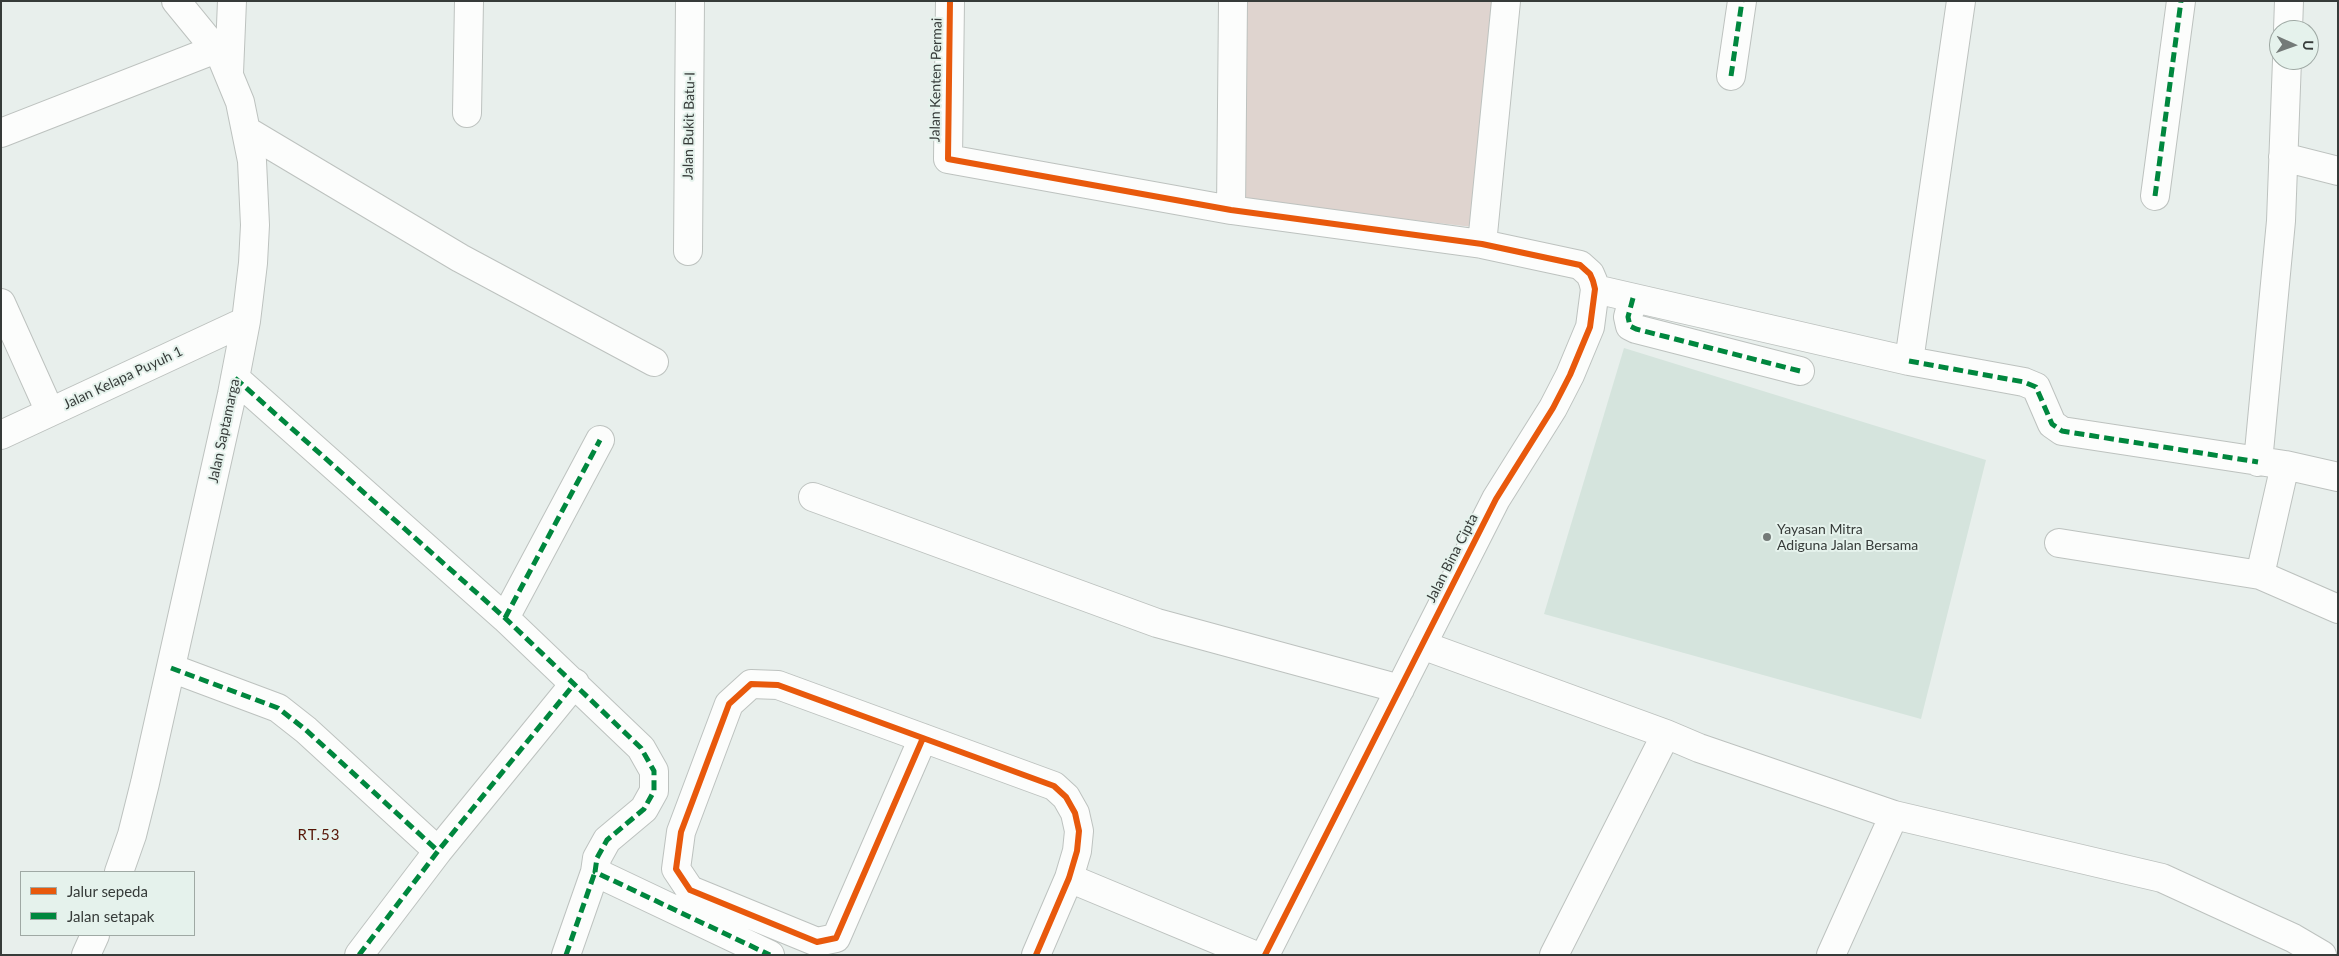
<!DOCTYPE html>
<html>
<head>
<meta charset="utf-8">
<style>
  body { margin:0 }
  #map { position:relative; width:2339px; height:956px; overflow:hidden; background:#e8efec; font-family:Lato,sans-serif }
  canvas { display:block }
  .frame { position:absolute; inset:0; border:2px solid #363b39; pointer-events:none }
  .legend { position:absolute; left:20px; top:871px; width:175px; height:65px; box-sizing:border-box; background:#e5f2ec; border:1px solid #9fa9a4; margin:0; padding:6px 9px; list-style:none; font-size:15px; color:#363b39 }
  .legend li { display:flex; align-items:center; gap:10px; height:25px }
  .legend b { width:25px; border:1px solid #9fa9a4 }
  .north { position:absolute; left:2269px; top:20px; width:50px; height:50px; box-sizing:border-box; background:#e5f2ec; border:1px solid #9fa9a4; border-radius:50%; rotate:92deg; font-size:14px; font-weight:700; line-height:20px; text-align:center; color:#363b39 }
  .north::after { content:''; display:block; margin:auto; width:18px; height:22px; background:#747a78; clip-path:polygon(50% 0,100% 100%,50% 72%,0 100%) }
</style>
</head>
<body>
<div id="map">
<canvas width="2339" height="956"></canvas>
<div class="frame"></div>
<ul class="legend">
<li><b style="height:6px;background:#e8590c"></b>Jalur sepeda</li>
<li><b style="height:6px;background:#00873e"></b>Jalan setapak</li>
</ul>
<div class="north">U</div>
</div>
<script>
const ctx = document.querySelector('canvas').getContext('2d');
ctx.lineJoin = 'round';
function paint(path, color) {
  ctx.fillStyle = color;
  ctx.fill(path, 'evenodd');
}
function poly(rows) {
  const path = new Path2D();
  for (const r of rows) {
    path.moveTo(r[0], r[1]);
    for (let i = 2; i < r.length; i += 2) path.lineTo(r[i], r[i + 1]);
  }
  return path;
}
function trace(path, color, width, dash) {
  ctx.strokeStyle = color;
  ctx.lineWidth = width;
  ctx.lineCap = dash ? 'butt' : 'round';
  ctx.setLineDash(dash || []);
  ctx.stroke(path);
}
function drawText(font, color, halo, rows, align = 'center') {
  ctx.font = font + ' Lato,sans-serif';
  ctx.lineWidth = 4;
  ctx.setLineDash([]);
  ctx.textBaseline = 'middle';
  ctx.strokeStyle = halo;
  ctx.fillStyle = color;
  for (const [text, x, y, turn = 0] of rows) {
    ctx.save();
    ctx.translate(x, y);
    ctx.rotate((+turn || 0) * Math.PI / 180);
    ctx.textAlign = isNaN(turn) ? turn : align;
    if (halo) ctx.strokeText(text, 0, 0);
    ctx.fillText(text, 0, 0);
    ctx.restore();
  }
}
paint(poly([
  [1624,348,1986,460,1921,719,1544,614]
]), '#d5e4dd');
paint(poly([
  [1240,1,1494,1,1473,227,1236,200]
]), '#dfd4cf');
const street = poly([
  [950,1,948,159,1231,210,1482,244,1580,265,1590,274,1593,281,1595,289,1590,327,1570,375,1553,408,1496,499,1265,955],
  [2288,30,2289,1],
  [229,73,232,1],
  [1731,76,1742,1],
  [467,113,469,1],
  [247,131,460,258,654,362],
  [1,133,216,49],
  [2283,157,2338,171],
  [2155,196,2181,1],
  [1231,210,1233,1],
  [1482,244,1506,1],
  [688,251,690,1],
  [1595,289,1909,361,2024,382,2036,387,2052,424,2062,431,2285,465,2338,477],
  [1633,298,1628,317,1630,326,1636,329,1800,371],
  [1,303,50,412],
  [1909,361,1961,1],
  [235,378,505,618,641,748,654,771,654,791,644,809,607,840,597,858,595,872,770,955],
  [1,435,246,321],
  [2258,462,2281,221,2287,60],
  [813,497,1157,623,1400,689],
  [2059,543,2260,575,2338,609],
  [2260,575,2285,465],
  [505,618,600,440],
  [1422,645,1666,734],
  [171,668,278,708,306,730,438,851],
  [923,738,836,938,817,942,690,890,676,869,681,832,729,704,751,684,778,685,1054,786,1066,797,1075,813,1079,831,1077,851,1069,878,1036,955],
  [119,872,132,835,145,783,232,394,246,321,253,263,255,225,252,161,240,102,221,56,176,1],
  [1069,878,1254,955],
  [86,955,95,935],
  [359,955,438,851,575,683],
  [566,955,595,872],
  [1554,955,1666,734,1699,748,1894,815,2162,878,2293,938,2322,955],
  [1831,955,1894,815]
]);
trace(street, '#bdc2bf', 30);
trace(street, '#fcfdfc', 28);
trace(poly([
  [1731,76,1742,1],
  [2155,196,2181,1],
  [1633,298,1628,317,1630,326,1636,329,1800,371],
  [1909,361,2024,382,2036,387,2052,424,2062,431,2258,462],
  [235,378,505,618,641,748,654,771,654,791,644,809,607,840,597,858,595,872,770,955],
  [505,618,600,440],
  [171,668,278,708,306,730,438,851],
  [359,955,438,851,575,683],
  [566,955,595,872]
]), '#00873e', 5, [10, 5]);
trace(poly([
  [950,1,948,159,1231,210,1482,244,1580,265,1590,274,1593,281,1595,289,1590,327,1570,375,1553,408,1496,499,1265,955],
  [923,738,836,938,817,942,690,890,676,869,681,832,729,704,751,684,778,685,1054,786,1066,797,1075,813,1079,831,1077,851,1069,878,1036,955]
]), '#e8590c', 6);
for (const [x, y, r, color] of [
  [1767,537,5,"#747a78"]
]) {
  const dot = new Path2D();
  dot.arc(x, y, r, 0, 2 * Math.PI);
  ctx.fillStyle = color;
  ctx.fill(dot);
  trace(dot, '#e5f2ec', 2);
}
drawText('14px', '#363b39', '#e5f2ec', [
  ["Jalan Kenten Permai",936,80,-89],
  ["Jalan Bukit Batu-I",689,126,-89],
  ["Jalan Kelapa Puyuh 1",123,378,-25],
  ["Jalan Saptamarga",224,431,-78],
  ["Jalan Bina Cipta",1452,558,-63]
]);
drawText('14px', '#363b39', '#e5f2ec', [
  ["Yayasan Mitra",1777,529],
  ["Adiguna Jalan Bersama",1777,545]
], 'left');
ctx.letterSpacing = '1px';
drawText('15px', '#571507', '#e5f2ec', [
  ["RT.53",319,835]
]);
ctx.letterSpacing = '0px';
</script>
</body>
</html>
